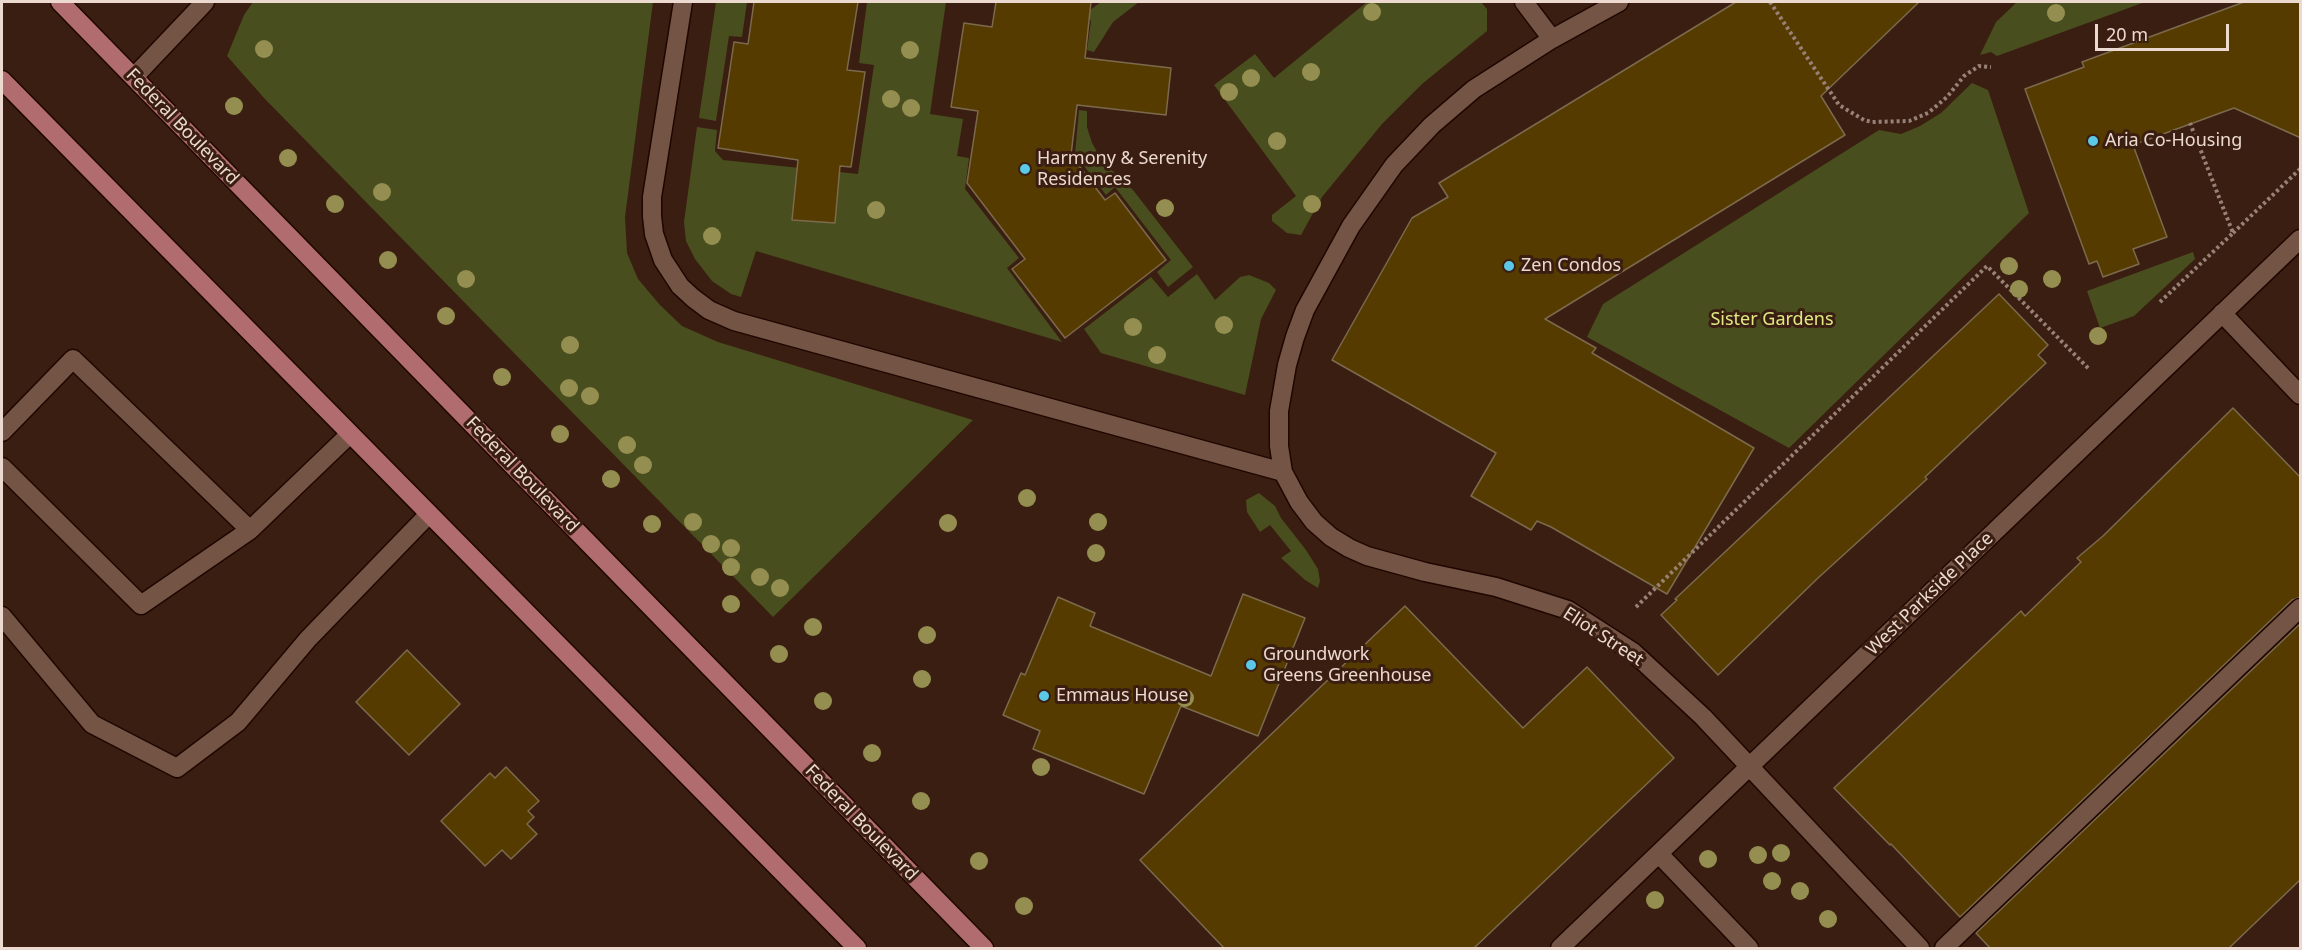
<!DOCTYPE html>
<html>
<head>
<meta charset="utf-8">
<style>
  body { margin:0 }
  #map { position:relative; width:2302px; height:950px; overflow:hidden; background:#3a1e11; font-family:"Noto Sans",sans-serif }
  canvas { display:block }
  .frame { position:absolute; inset:0; border:3px solid #ecd9d0; pointer-events:none }
  .scale { position:absolute; left:2095px; top:24px; width:134px; height:27px; box-sizing:border-box; border:3px solid #ecd9d0; border-top:0; padding-left:8px; font-size:18px; line-height:21px; white-space:nowrap; color:#ecd9d0; -webkit-text-stroke:4px #3a1e11; paint-order:stroke }
</style>
</head>
<body>
<div id="map">
<canvas width="2302" height="950"></canvas>
<div class="frame"></div>
<div class="scale">20 m</div>
</div>
<script>
const ctx = document.querySelector('canvas').getContext('2d');
ctx.lineJoin = 'round';
function paint(path, color) {
  ctx.fillStyle = color;
  ctx.fill(path, 'evenodd');
}
function poly(rows) {
  const path = new Path2D();
  for (const r of rows) {
    path.moveTo(r[0], r[1]);
    for (let i = 2; i < r.length; i += 2) path.lineTo(r[i], r[i + 1]);
  }
  return path;
}
function trace(path, color, width, dash) {
  ctx.strokeStyle = color;
  ctx.lineWidth = width;
  ctx.lineCap = dash ? 'butt' : 'round';
  ctx.setLineDash(dash || []);
  ctx.stroke(path);
}
function drawText(font, color, halo, rows, align = 'center') {
  ctx.font = font + ' "Noto Sans",sans-serif';
  ctx.lineWidth = 6;
  ctx.setLineDash([]);
  ctx.textBaseline = 'middle';
  ctx.strokeStyle = halo;
  ctx.fillStyle = color;
  for (const [text, x, y, turn = 0] of rows) {
    ctx.save();
    ctx.translate(x, y);
    ctx.rotate((+turn || 0) * Math.PI / 180);
    ctx.textAlign = isNaN(turn) ? turn : align;
    if (halo) ctx.strokeText(text, 0, 0);
    ctx.fillText(text, 0, 0);
    ctx.restore();
  }
}
paint(poly([
  [253,2,653,2,625,217,627,253,638,279,660,305,682,326,718,342,973,420,773,617,264,98,227,56,244,15],
  [716,2,747,2,742,37,729,36,716,121,699,118],
  [867,2,946,2,930,114,963,119,957,156,969,158,965,189,1019,258,1007,268,1062,342,756,251,741,297,731,294,712,281,695,259,686,241,684,222,697,127,717,130,715,151,723,160,858,174,874,65,859,63],
  [1101,2,1139,2,1113,22,1094,52,1087,50,1091,21,1086,13],
  [1367,2,1481,2,1487,9,1487,31,1422,84,1382,124,1322,197,1301,235,1287,233,1272,221,1272,215,1296,196,1214,85,1255,54,1274,78],
  [2017,2,2145,2,1997,56,1991,52,1980,55,1996,22],
  [1972,83,1988,90,2029,213,1789,448,1587,337,1603,304,1879,130,1901,134,1920,126,1941,113],
  [1079,110,1087,111,1087,127,1092,143,1103,162,1133,190,1193,267,1168,287,1157,272,1171,260,1115,187,1106,195,1075,154],
  [2193,252,2195,259,2134,316,2100,328,2087,291],
  [1197,274,1215,300,1240,277,1249,275,1269,283,1276,290,1261,319,1245,395,1101,353,1084,329,1151,277,1168,297],
  [1259,493,1275,506,1281,518,1306,550,1318,569,1320,581,1318,588,1305,580,1281,558,1291,551,1270,525,1260,532,1247,512,1246,500]
]), '#494e1e');
const building = poly([
  [754,2,858,2,847,70,865,72,851,167,840,166,835,223,792,220,798,160,718,148,734,42,748,44,754,2],
  [996,2,1091,2,1085,58,1171,68,1166,115,1077,105,1071,155,1105,200,1115,193,1166,260,1065,338,1012,269,1025,259,967,183,978,111,951,107,964,23,992,27,996,2],
  [1736,2,1919,2,1821,96,1845,135,1545,319,1596,348,1592,353,1754,448,1667,594,1551,527,1537,521,1531,530,1471,496,1496,453,1332,360,1412,218,1448,197,1439,183,1736,2],
  [2244,2,2301,2,2301,138,2234,108,2133,145,2167,237,2133,249,2139,264,2103,277,2097,261,2089,264,2025,89,2084,67,2082,62,2244,2],
  [1999,294,2048,345,2038,355,2046,363,1925,477,1927,479,1818,578,1718,675,1661,615,1677,600,1675,599,1999,294],
  [2233,408,2301,478,2301,597,2292,600,1960,917,1891,844,1890,845,1834,788,2021,611,2025,616,2081,562,2077,558,2103,536,2233,408],
  [1243,594,1305,618,1258,736,1181,706,1144,794,1033,749,1040,731,1003,715,1021,673,1025,675,1058,597,1095,613,1090,626,1211,676,1243,594],
  [1405,606,1523,728,1587,667,1674,758,1474,948,1224,948,1140,860,1405,606],
  [2301,623,2301,879,2229,948,1990,948,1976,933,2301,623],
  [407,650,460,704,409,755,356,702,407,650],
  [506,767,539,801,528,811,534,817,527,824,537,834,511,859,502,850,485,866,441,821,490,773,495,778,506,767]
]);
paint(building, '#563b00');
trace(building, '#7c6a4d', 1.5);
const service = poly([
  [2,432,73,359,250,530],
  [2,467,141,605,250,530,350,434],
  [2,616,92,724,177,768,238,722,308,639,429,514],
  [1659,854,1749,948],
  [1944,948,2300,608]
]);
const minor = poly([
  [683,2,652,197,652,216,654,234,663,260,680,286,693,298,709,310,734,321,1283,472],
  [1524,2,1552,39],
  [1619,2,1552,39,1474,89,1432,125,1394,165,1351,226,1305,310,1295,337,1287,365,1279,411,1279,446,1283,472,1299,502,1314,522,1331,537,1349,548,1367,556,1425,572,1496,587,1568,610,1633,652,1703,717,1920,948],
  [134,77,205,2],
  [2222,313,2300,395],
  [1560,948,2300,239]
]);
const primary = poly([
  [60,2,984,948],
  [2,80,857,948]
]);
trace(service, '#1f0700', 21);
trace(minor, '#1f0700', 21);
trace(primary, '#1f0700', 21);
trace(poly([
  [1770,2,1839,105,1864,120,1872,122,1909,121,1928,113,1947,97,1964,76,1979,66,1991,67],
  [2233,233,2300,169],
  [2160,302,2233,233,2190,123],
  [1636,607,1987,266,2090,370]
]), '#988176', 4, [3, 3]);
trace(service, '#745445', 18);
trace(minor, '#745445', 18);
trace(primary, '#b06c6e', 18);
ctx.fillStyle = '#948f50';
for (const [x, y] of [
  [1372,12],
  [2056,13],
  [264,49],
  [910,50],
  [1311,72],
  [1251,78],
  [1229,92],
  [891,99],
  [234,106],
  [911,108],
  [1277,141],
  [288,158],
  [382,192],
  [335,204],
  [1312,204],
  [1165,208],
  [876,210],
  [712,236],
  [388,260],
  [2009,266],
  [466,279],
  [2052,279],
  [2019,289],
  [446,316],
  [1224,325],
  [1133,327],
  [2098,336],
  [570,345],
  [1157,355],
  [502,377],
  [569,388],
  [590,396],
  [560,434],
  [627,445],
  [643,465],
  [611,479],
  [1027,498],
  [693,522],
  [1098,522],
  [948,523],
  [652,524],
  [711,544],
  [731,548],
  [1096,553],
  [731,567],
  [760,577],
  [780,588],
  [731,604],
  [813,627],
  [927,635],
  [779,654],
  [922,679],
  [1185,698],
  [823,701],
  [872,753],
  [1041,767],
  [921,801],
  [1781,853],
  [1758,855],
  [1708,859],
  [979,861],
  [1772,881],
  [1800,891],
  [1655,900],
  [1024,906],
  [1828,919]
]) {
  ctx.beginPath();
  ctx.arc(x, y, 9, 0, 2 * Math.PI);
  ctx.fill();
}
for (const [x, y, r, color] of [
  [2093,141,6,"#5ac8e6"],
  [1025,169,6,"#5ac8e6"],
  [1509,266,6,"#5ac8e6"],
  [1251,665,6,"#5ac8e6"],
  [1044,696,6,"#5ac8e6"]
]) {
  const dot = new Path2D();
  dot.arc(x, y, r, 0, 2 * Math.PI);
  ctx.fillStyle = color;
  ctx.fill(dot);
  trace(dot, '#3a1e11', 2);
}
drawText('18px', '#ecd9d0', '#3a1e11', [
  ["Federal Boulevard",182,127,46],
  ["Federal Boulevard",522,475,46],
  ["West Parkside Place",1930,594,-44],
  ["Eliot Street",1603,637,33],
  ["Federal Boulevard",861,823,46]
]);
drawText('18px', '#ecd9d0', '#3a1e11', [
  ["Aria Co-Housing",2105,141],
  ["Harmony & Serenity",1037,159],
  ["Residences",1037,180],
  ["Zen Condos",1521,266],
  ["Groundwork",1263,655],
  ["Greens Greenhouse",1263,676],
  ["Emmaus House",1056,696]
], 'left');
drawText('18px', '#deeb84', '#3a1e11', [
  ["Sister Gardens",1772,320]
]);
</script>
</body>
</html>
